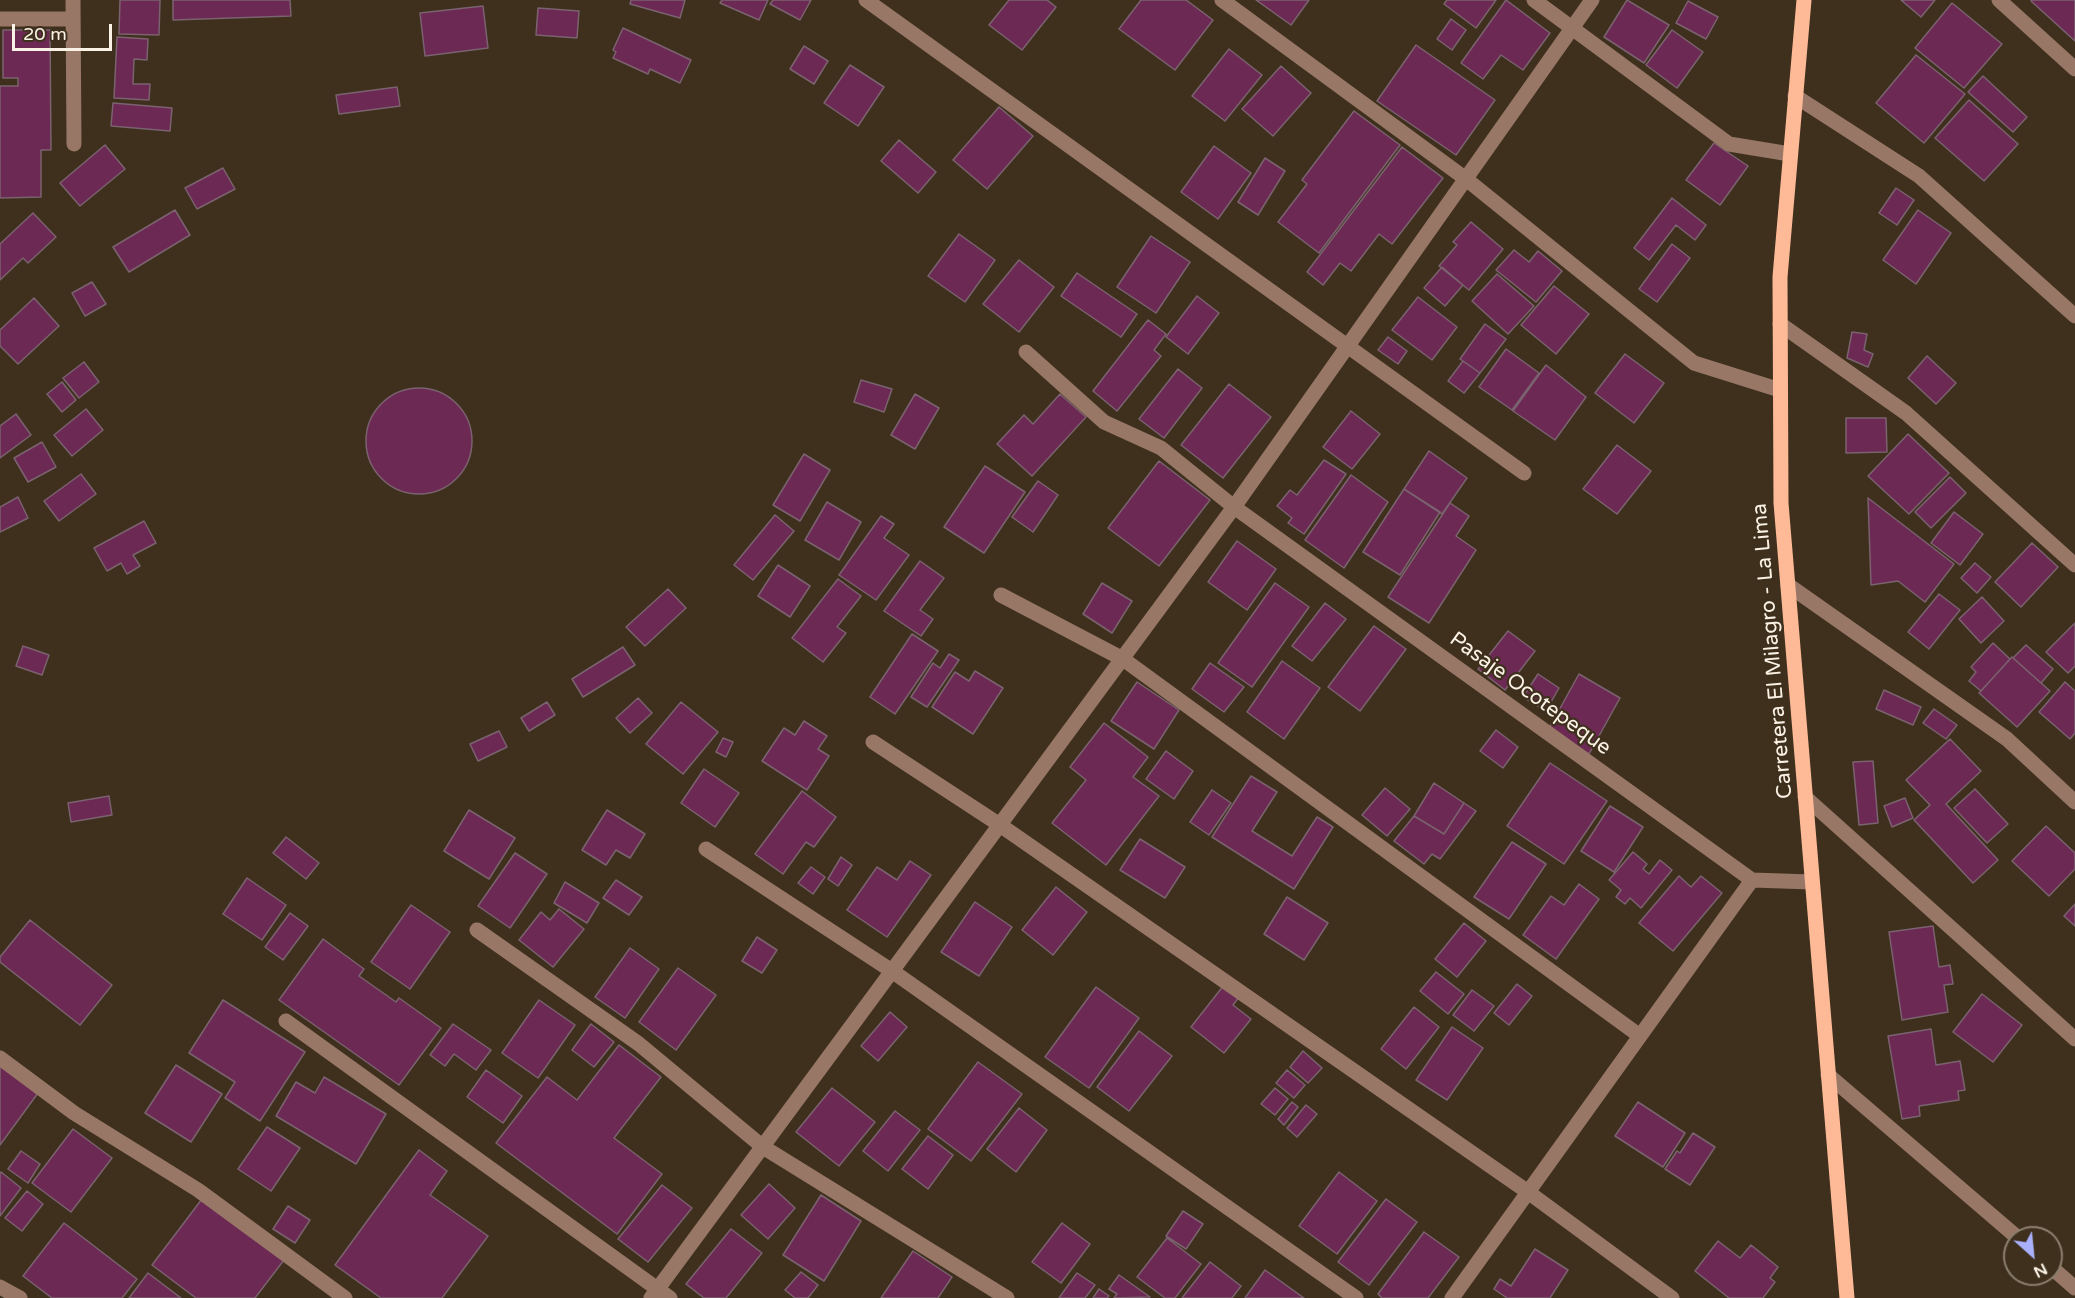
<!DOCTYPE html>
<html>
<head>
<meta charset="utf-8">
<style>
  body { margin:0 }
  #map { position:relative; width:2075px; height:1298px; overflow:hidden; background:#3e301d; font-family:"Varela Round",sans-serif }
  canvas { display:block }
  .north { position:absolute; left:2003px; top:1226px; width:60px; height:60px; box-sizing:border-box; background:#3e301d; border:2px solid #8a7e6d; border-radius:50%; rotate:153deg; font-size:16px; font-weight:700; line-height:24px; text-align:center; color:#fbf2e6 }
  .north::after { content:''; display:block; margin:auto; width:21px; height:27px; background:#aab0fb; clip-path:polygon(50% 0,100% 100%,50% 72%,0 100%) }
  .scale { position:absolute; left:12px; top:24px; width:100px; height:27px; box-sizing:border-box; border:3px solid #fbf2e6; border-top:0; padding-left:8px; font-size:18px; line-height:21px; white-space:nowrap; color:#fbf2e6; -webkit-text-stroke:4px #3e301d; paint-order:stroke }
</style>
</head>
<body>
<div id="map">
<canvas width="2075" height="1298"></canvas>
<div class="north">N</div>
<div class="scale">20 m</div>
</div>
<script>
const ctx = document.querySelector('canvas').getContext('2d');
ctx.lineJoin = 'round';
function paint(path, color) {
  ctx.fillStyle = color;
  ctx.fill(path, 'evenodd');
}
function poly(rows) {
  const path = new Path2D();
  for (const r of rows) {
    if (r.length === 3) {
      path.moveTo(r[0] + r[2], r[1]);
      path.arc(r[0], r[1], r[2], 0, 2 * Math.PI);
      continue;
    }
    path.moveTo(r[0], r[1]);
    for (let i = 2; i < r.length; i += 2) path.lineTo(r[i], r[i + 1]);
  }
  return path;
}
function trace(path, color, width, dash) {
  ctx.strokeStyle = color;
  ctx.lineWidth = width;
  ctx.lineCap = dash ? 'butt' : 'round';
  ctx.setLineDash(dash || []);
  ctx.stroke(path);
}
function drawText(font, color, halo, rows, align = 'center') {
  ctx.font = font + ' "Varela Round",sans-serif';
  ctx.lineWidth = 4.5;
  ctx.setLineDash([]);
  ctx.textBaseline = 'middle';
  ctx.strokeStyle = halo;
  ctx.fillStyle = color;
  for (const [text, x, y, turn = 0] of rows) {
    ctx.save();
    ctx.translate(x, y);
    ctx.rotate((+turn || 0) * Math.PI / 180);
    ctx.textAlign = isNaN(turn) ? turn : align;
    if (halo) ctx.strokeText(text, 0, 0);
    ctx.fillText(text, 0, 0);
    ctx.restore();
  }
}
const building = poly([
  [120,0,160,0,159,35,119,34,120,0],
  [173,0,290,0,291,16,173,20,173,0],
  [631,0,685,0,680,18,630,4,631,0],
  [722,0,768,0,759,20,720,3,722,0],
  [773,0,811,0,800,20,770,4,773,0],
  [1009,0,1047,0,1056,7,1022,50,989,25,1009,0],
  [1141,0,1186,0,1213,20,1175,70,1119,29,1141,0],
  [1256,0,1309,0,1291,25,1256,0],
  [1447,0,1496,0,1476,28,1444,4,1447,0],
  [1506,0,1550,33,1523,70,1501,55,1483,79,1461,63,1506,0],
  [1627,0,1669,25,1644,63,1604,37,1627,0],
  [1901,0,1935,0,1921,17,1901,0],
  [2032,0,2075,0,2075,41,2031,1,2032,0],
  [1688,1,1718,17,1706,39,1676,23,1688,1],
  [1952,3,2002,44,1964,88,1915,48,1952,3],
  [483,6,488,48,425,56,420,13,483,6],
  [538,8,579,11,577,38,536,35,538,8],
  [1451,19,1466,30,1452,50,1437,39,1451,19],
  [623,28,691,60,680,83,650,69,648,74,613,58,616,52,613,50,623,28],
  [3,30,50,30,51,150,41,150,41,197,0,198,0,86,18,86,18,78,3,78,3,30],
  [1672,30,1703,52,1677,88,1646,65,1672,30],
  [117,37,148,39,147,60,134,59,133,84,150,84,149,100,114,98,117,37],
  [1416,45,1495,100,1456,155,1377,101,1416,45],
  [804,46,828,61,814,84,790,69,804,46],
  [1229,49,1262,75,1225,121,1192,96,1229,49],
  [1916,55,1965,94,1924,143,1876,103,1916,55],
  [850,65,884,87,858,126,824,103,850,65],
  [1281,66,1311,93,1273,136,1242,109,1281,66],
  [1983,76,2027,117,2013,132,1968,92,1983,76],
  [397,87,400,106,339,114,336,95,397,87],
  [1969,100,2018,144,1984,181,1935,138,1969,100],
  [113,103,172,108,170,131,111,126,113,103],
  [999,107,1033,136,987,189,953,160,999,107],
  [1354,111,1400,145,1319,253,1278,222,1307,184,1302,180,1354,111],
  [899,140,936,172,918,193,881,161,899,140],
  [1714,143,1748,166,1720,205,1686,180,1714,143],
  [105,145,125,169,80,206,60,183,105,145],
  [1214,146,1251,173,1218,219,1181,192,1214,146],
  [1402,147,1443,178,1392,244,1379,234,1351,271,1340,263,1323,285,1307,272,1402,147],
  [1265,158,1285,171,1258,215,1238,202,1265,158],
  [223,168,235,189,197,209,185,188,223,168],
  [1896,188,1914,200,1897,225,1879,213,1896,188],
  [1672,198,1706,225,1695,240,1676,225,1649,260,1634,248,1672,198],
  [175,210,190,235,129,272,113,247,175,210],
  [1918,210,1951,233,1916,284,1883,260,1918,210],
  [33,213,56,237,28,263,23,258,0,280,0,244,33,213],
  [1471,222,1503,249,1469,290,1439,266,1457,245,1453,242,1471,222],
  [959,234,995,260,965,302,928,276,959,234],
  [1151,236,1190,262,1156,313,1117,287,1151,236],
  [1672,244,1690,258,1657,302,1639,289,1672,244],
  [1514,250,1529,262,1538,251,1562,271,1536,302,1496,270,1514,250],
  [1019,260,1054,287,1019,332,983,304,1019,260],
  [1442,267,1463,285,1445,306,1424,288,1442,267],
  [1077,273,1137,314,1121,337,1061,296,1077,273],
  [1497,274,1534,306,1508,334,1472,301,1497,274],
  [92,282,106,304,85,316,72,293,92,282],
  [1554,286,1589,314,1556,354,1521,325,1554,286],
  [1197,296,1219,313,1188,354,1166,337,1197,296],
  [1418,297,1457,327,1432,360,1392,330,1418,297],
  [34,298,59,326,18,364,0,346,0,330,34,298],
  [1148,320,1166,334,1154,350,1161,356,1117,411,1093,391,1148,320],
  [1485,324,1506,339,1480,373,1460,359,1485,324],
  [1852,332,1867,334,1864,350,1873,354,1868,367,1847,358,1852,332],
  [1388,337,1407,351,1398,364,1378,350,1388,337],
  [1506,349,1539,373,1512,410,1479,387,1506,349],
  [1625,354,1664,383,1634,423,1595,393,1625,354],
  [1927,356,1956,383,1936,404,1908,378,1927,356],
  [1463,361,1480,373,1464,393,1448,381,1463,361],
  [84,362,99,382,79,398,63,378,84,362],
  [1546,365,1586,397,1555,440,1513,411,1546,365],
  [1178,369,1202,388,1164,438,1139,419,1178,369],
  [861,380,892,389,884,412,854,402,861,380],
  [62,382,76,400,62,412,47,394,62,382],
  [1229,384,1271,417,1223,478,1181,445,1229,384],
  [419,441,53],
  [915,394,939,408,915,449,891,435,915,394],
  [1060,394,1086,417,1032,476,997,444,1024,415,1033,424,1060,394],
  [86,409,103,430,72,456,54,435,86,409],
  [1351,411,1380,434,1352,469,1323,447,1351,411],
  [16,414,31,435,0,458,0,426,16,414],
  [1846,418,1886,418,1887,452,1846,453,1846,418],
  [1908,434,1949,473,1909,514,1868,476,1908,434],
  [42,442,56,467,28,482,14,458,42,442],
  [1617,445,1651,471,1617,514,1583,489,1617,445],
  [1429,451,1467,478,1442,514,1404,489,1429,451],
  [804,454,830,470,800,521,773,505,804,454],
  [1324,460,1346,474,1304,534,1288,523,1292,518,1277,506,1290,490,1297,495,1324,460],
  [1159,461,1210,500,1159,566,1108,528,1159,461],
  [985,466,1025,492,984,553,944,527,985,466],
  [81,474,96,494,59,521,44,501,81,474],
  [1351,475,1388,502,1344,568,1305,540,1351,475],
  [1950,477,1966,493,1931,528,1915,512,1950,477],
  [1038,481,1058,495,1033,532,1012,517,1038,481],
  [1404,489,1440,512,1400,575,1363,552,1404,489],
  [18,497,28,518,0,532,0,507,18,497],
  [1868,498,1954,564,1925,602,1898,581,1871,585,1868,498],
  [827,502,861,522,839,560,805,540,827,502],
  [1450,503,1469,516,1456,536,1476,550,1429,623,1388,597,1450,503],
  [1954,512,1983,534,1960,565,1931,543,1954,512],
  [775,515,794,531,753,580,734,565,775,515],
  [881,516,894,524,884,538,909,555,876,600,839,575,881,516],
  [144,521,156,543,133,555,140,566,127,574,121,563,107,571,94,548,144,521],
  [1237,541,1276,569,1247,610,1208,582,1237,541],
  [2032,543,2058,567,2021,607,1995,582,2032,543],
  [920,561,944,578,920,610,933,619,921,636,884,611,920,561],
  [1975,563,1991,577,1977,593,1961,578,1975,563],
  [778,565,810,586,790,617,758,596,778,565],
  [838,579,861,596,837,627,846,633,823,662,792,638,838,579],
  [1102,583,1132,601,1112,633,1083,614,1102,583],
  [1275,583,1309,607,1252,687,1218,663,1275,583],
  [668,589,686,608,645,646,626,627,668,589],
  [1939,594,1960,610,1929,649,1908,632,1939,594],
  [1982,597,2004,621,1981,643,1959,619,1982,597],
  [1325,603,1346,619,1312,661,1292,646,1325,603],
  [2075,623,2075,666,2068,673,2046,652,2075,623],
  [1374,626,1406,649,1360,711,1328,687,1374,626],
  [1508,631,1535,651,1505,690,1478,669,1508,631],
  [912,634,938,651,895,714,870,697,912,634],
  [1993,643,2010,659,1981,691,1969,681,1976,672,1971,667,1993,643],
  [2026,645,2053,669,2041,683,2013,658,2026,645],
  [23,646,49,655,42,675,16,666,23,646],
  [623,647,635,665,583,697,572,679,623,647],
  [949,654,959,660,927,707,911,697,933,663,940,668,949,654],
  [2012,657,2050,691,2017,727,1979,693,2012,657],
  [1282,661,1320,688,1284,739,1247,712,1282,661],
  [1210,663,1244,687,1224,712,1192,689,1210,663],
  [975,671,1003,688,973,734,932,707,955,672,969,681,975,671],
  [1538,674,1559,688,1546,711,1523,697,1538,674],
  [1579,674,1620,698,1589,754,1548,730,1579,674],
  [1137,682,1179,710,1154,749,1111,721,1137,682],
  [2065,682,2075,691,2075,733,2070,739,2039,712,2065,682],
  [1884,690,1921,707,1913,725,1876,709,1884,690],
  [638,698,652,713,630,733,616,718,638,698],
  [547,702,555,715,529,731,521,718,547,702],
  [681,702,718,732,683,774,646,744,681,702],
  [1934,709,1957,725,1946,739,1923,723,1934,709],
  [804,721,827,736,818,749,829,756,807,790,762,761,784,728,795,735,804,721],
  [1104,723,1148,757,1133,777,1159,796,1106,865,1052,823,1086,780,1070,767,1104,723],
  [1496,730,1518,747,1503,768,1480,751,1496,730],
  [499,731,507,747,478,761,470,744,499,731],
  [723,738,733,742,726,757,716,752,723,738],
  [1950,739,1981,771,1946,804,1998,860,1973,883,1914,820,1930,805,1906,780,1950,739],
  [1166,751,1193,771,1174,799,1146,779,1166,751],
  [1873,761,1878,823,1859,825,1853,762,1873,761],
  [1550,763,1607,801,1564,864,1507,826,1550,763],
  [704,769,739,793,715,827,681,803,704,769],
  [1251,776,1277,792,1252,831,1292,856,1317,817,1333,827,1294,889,1212,837,1251,776],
  [1434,783,1464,803,1444,834,1414,816,1434,783],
  [1385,788,1410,809,1387,836,1362,815,1385,788],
  [1975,789,2008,824,1987,843,1954,808,1975,789],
  [1212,790,1231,803,1209,835,1190,822,1212,790],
  [802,791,836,817,814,847,806,842,783,874,755,854,802,791],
  [109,796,112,815,71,822,68,803,109,796],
  [1905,798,1913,818,1892,827,1884,806,1905,798],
  [1464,803,1476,811,1440,859,1432,854,1424,864,1394,841,1414,816,1444,834,1464,803],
  [1610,806,1643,827,1614,872,1581,851,1610,806],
  [469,810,515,838,489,879,444,851,469,810],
  [607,810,645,834,630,858,616,850,606,865,582,850,607,810],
  [2046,826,2075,853,2075,869,2049,896,2012,861,2046,826],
  [286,837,319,863,306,879,273,853,286,837],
  [1140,839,1185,867,1165,898,1120,870,1140,839],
  [1512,842,1546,864,1509,919,1474,897,1512,842],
  [1633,852,1647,864,1643,869,1649,874,1660,860,1672,870,1641,908,1630,898,1625,904,1616,897,1621,890,1609,880,1633,852],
  [515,853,547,874,510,928,478,906,515,853],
  [841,857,852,865,838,886,828,879,841,857],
  [910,861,931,875,887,937,847,910,877,867,897,880,910,861],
  [811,867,825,877,813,894,798,883,811,867],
  [1679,876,1691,887,1701,876,1722,893,1673,951,1639,923,1679,876],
  [247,878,286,905,262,940,223,914,247,878],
  [616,880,642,897,629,915,603,898,616,880],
  [565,882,599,903,587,923,554,903,565,882],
  [1579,884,1599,899,1556,959,1523,935,1551,896,1564,905,1579,884],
  [1056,887,1087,912,1053,955,1022,930,1056,887],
  [1287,897,1328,923,1304,960,1264,934,1287,897],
  [975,902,1012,927,979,976,941,952,975,902],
  [2075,904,2075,926,2064,916,2075,904],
  [411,905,450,932,410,989,371,962,411,905],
  [559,909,584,929,553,967,519,940,541,912,550,920,559,909],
  [290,913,308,926,283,960,265,947,290,913],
  [30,920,112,985,80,1025,0,962,0,957,30,920],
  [1464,923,1486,941,1457,977,1435,959,1464,923],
  [1933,926,1939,967,1950,965,1953,984,1944,985,1948,1012,1902,1020,1889,932,1933,926],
  [757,937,777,950,762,973,742,961,757,937],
  [323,939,364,969,359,976,396,1002,399,998,441,1028,399,1085,279,1000,323,939],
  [630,948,659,969,625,1018,595,997,630,948],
  [678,968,716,995,676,1050,639,1022,678,968],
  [1436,972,1464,994,1448,1014,1420,991,1436,972],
  [1517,984,1532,996,1509,1025,1494,1013,1517,984],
  [1224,985,1239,997,1233,1005,1251,1019,1224,1053,1191,1027,1224,985],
  [1096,987,1139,1018,1089,1088,1045,1057,1096,987],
  [1472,990,1494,1006,1474,1031,1453,1015,1472,990],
  [1982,994,2022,1025,1993,1062,1953,1032,1982,994],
  [223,1000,305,1052,260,1121,225,1098,235,1082,189,1053,223,1000],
  [539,1000,575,1025,538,1078,502,1053,539,1000],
  [1414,1007,1439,1027,1406,1069,1381,1049,1414,1007],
  [890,1012,907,1027,878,1061,861,1046,890,1012],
  [453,1024,491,1050,476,1070,454,1054,445,1066,430,1055,453,1024],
  [591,1024,614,1042,594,1067,572,1050,591,1024],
  [1452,1027,1483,1048,1447,1100,1416,1080,1452,1027],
  [1931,1029,1936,1065,1960,1061,1965,1090,1958,1091,1959,1100,1919,1106,1920,1116,1902,1119,1888,1036,1931,1029],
  [1139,1031,1172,1056,1129,1111,1097,1087,1139,1031],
  [619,1045,661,1077,614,1138,662,1174,617,1234,496,1143,547,1077,577,1100,619,1045],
  [1303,1051,1322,1068,1308,1083,1290,1067,1303,1051],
  [978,1062,1022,1094,971,1161,928,1129,978,1062],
  [0,1065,38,1093,0,1145,0,1065],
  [176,1065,222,1094,191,1142,145,1113,176,1065],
  [486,1070,522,1096,503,1123,467,1097,486,1070],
  [1287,1070,1305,1085,1294,1098,1276,1083,1287,1070],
  [324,1077,386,1114,356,1164,276,1116,296,1082,315,1093,324,1077],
  [832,1088,875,1122,839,1166,796,1132,832,1088],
  [1275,1088,1288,1099,1275,1115,1261,1104,1275,1088],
  [1292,1102,1298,1107,1284,1125,1278,1119,1292,1102],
  [1638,1102,1685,1133,1663,1167,1615,1136,1638,1102],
  [1306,1105,1317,1114,1297,1137,1287,1128,1306,1105],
  [1019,1108,1047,1130,1016,1172,987,1149,1019,1108],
  [895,1111,920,1130,888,1171,863,1151,895,1111],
  [267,1127,300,1148,271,1191,238,1169,267,1127],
  [73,1129,112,1158,71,1212,32,1183,73,1129],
  [1693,1133,1715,1147,1690,1185,1665,1169,1677,1151,1680,1153,1693,1133],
  [928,1136,953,1155,928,1189,902,1169,928,1136],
  [419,1150,447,1171,430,1195,488,1236,442,1298,381,1298,335,1265,419,1150],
  [21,1151,40,1164,28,1183,8,1169,21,1151],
  [1,1172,21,1188,0,1216,0,1174,1,1172],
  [1339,1172,1377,1201,1337,1254,1299,1226,1339,1172],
  [769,1184,795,1208,768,1239,741,1215,769,1184],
  [662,1185,692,1208,648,1262,618,1239,662,1185],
  [27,1191,43,1204,22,1231,5,1218,27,1191],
  [821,1195,861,1221,824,1281,783,1255,821,1195],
  [202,1199,284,1260,255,1298,196,1298,152,1265,202,1199],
  [1386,1199,1417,1222,1369,1285,1338,1262,1386,1199],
  [288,1206,310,1220,295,1243,273,1229,288,1206],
  [1183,1211,1203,1224,1186,1249,1166,1236,1183,1211],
  [64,1223,137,1279,122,1298,52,1298,23,1276,64,1223],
  [1062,1223,1090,1244,1061,1283,1032,1262,1062,1223],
  [731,1229,762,1253,726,1298,704,1298,686,1284,731,1229],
  [1424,1232,1459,1257,1428,1298,1382,1298,1378,1294,1424,1232],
  [1167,1238,1201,1264,1175,1298,1165,1298,1137,1277,1167,1238],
  [1718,1241,1740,1258,1751,1245,1778,1267,1770,1278,1775,1282,1763,1298,1729,1298,1695,1271,1718,1241],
  [1535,1249,1568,1270,1550,1298,1507,1298,1494,1289,1500,1279,1511,1286,1535,1249],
  [913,1251,952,1277,938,1298,881,1298,913,1251],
  [1210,1262,1241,1286,1232,1298,1182,1298,1210,1262],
  [1265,1270,1304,1298,1245,1298,1265,1270],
  [801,1272,818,1285,808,1298,795,1298,785,1290,801,1272],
  [148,1273,181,1298,129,1298,148,1273],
  [1077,1273,1095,1285,1085,1298,1059,1298,1077,1273],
  [1119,1275,1150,1297,1114,1298,1117,1294,1109,1289,1119,1275],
  [1099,1289,1109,1296,1107,1298,1093,1298,1099,1289]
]);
paint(building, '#6c2953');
trace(building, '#7b626f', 1.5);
trace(poly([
  [73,0,74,144],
  [866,0,1524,473],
  [1222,0,1466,179,1694,363,1780,390],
  [1534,0,1729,144,1790,154],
  [1999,0,2075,69],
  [0,19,73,19],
  [1795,96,1919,176,2075,316],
  [1780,324,1906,413,2075,565],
  [1026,352,1104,422,1161,448,1234,507,1752,880,1812,882],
  [1788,585,2007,739,2075,802],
  [1001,595,1123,659,1640,1036],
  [873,742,1000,825,1528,1192,1672,1298],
  [1805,797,2075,1039],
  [706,849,892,971,1356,1298],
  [477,930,639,1044,763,1147,1007,1298],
  [286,1021,670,1298],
  [0,1058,74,1113,198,1190,345,1298],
  [1828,1075,2018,1238],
  [2051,1267,2075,1288],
  [0,1287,20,1298],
  [651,1298,1234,507,1592,0],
  [1452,1298,1752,880]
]), '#987766', 15);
trace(poly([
  [1804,0,1780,277,1781,503,1847,1298]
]), '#feba97', 15);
drawText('21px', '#fbf2e6', '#3e301d', [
  ["Carretera El Milagro - La Lima",1773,651,-95],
  ["Pasaje Ocotepeque",1530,694,36]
]);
</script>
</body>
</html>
